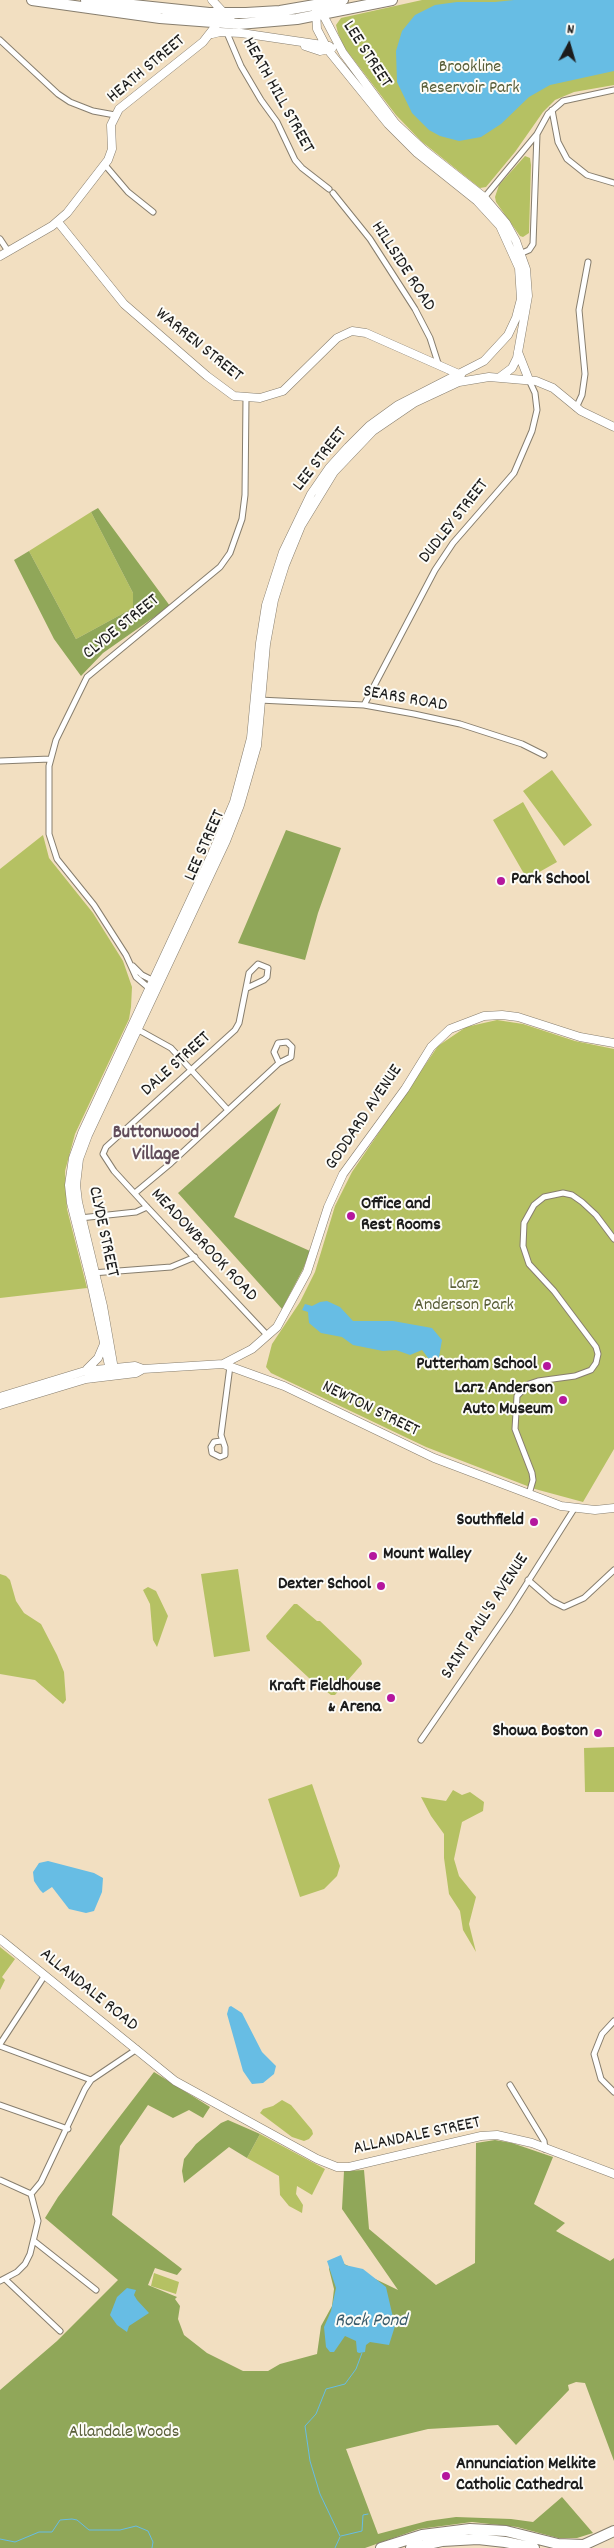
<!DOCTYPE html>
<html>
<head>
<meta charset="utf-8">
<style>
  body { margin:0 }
  #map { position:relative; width:614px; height:2548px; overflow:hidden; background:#f2dfc1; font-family:Dekko,sans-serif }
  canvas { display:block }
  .north { position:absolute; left:544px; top:20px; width:50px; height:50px; -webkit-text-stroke:4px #fdfcf7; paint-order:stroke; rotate:6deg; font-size:14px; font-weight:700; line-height:20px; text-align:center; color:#1c1c1c }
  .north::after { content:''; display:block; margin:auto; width:18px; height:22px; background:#1c1c1c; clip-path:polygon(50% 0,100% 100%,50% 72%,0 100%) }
</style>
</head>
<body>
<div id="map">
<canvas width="614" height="2548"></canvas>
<div class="north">N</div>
</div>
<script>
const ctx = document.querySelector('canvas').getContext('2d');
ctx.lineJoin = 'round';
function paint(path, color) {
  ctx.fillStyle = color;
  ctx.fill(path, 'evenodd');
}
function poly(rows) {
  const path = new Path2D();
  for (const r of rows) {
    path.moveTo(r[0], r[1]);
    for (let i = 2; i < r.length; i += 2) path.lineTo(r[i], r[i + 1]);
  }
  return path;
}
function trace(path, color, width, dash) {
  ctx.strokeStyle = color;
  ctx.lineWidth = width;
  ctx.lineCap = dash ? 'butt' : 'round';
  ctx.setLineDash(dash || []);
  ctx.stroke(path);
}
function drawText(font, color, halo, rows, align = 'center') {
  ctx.font = font + ' Dekko,sans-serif';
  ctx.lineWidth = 4;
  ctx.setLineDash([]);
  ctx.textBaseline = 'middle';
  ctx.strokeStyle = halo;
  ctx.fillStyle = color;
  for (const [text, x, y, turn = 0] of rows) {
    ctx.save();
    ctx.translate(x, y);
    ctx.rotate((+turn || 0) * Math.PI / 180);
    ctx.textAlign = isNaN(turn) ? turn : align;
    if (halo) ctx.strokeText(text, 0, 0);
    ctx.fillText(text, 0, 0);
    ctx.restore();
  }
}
paint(poly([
  [422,0,614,0,614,85,574,92,555,100,543,112,515,152,486,187,480,188,421,141,396,115,344,47,338,33,336,25,341,18],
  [525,156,530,158,531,165,529,233,523,237,520,236,496,202,495,197,499,185],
  [91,512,133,593,133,608,76,639,29,551],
  [552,770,592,825,564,846,523,791],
  [523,802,557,862,527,879,493,820],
  [43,835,49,858,93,913,123,961,132,987,131,1007,129,1019,75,1134,65,1171,67,1209,87,1288,0,1298,0,869],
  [497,1020,523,1024,575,1041,614,1049,614,1449,583,1502,535,1489,426,1447,271,1373,266,1367,272,1344,300,1302,315,1272,335,1206,352,1172,438,1046,466,1027],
  [238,1569,250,1651,214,1657,201,1574],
  [0,1574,6,1576,10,1580,16,1601,24,1613,41,1624,57,1655,64,1672,66,1700,63,1704,35,1680,0,1674],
  [148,1587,156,1591,168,1616,157,1647,153,1640,150,1604,143,1590],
  [294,1604,297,1604,317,1621,320,1621,361,1660,362,1664,335,1695,331,1695,309,1678,267,1639,266,1636],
  [614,1747,614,1792,585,1792,584,1748],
  [312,1784,340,1866,337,1876,324,1889,300,1897,268,1799],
  [453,1790,462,1795,470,1792,484,1802,483,1811,462,1822,454,1859,459,1876,476,1897,469,1924,476,1952,463,1930,460,1911,449,1894,444,1858,444,1834,431,1816,421,1797,446,1801],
  [0,1947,15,1959,2,1977,5,1980,0,1990],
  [282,2100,291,2105,312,2130,313,2134,309,2139,304,2141,292,2137,260,2113,263,2109,273,2106],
  [260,2134,325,2169,312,2195,297,2186,296,2194,303,2205,302,2213,289,2206,280,2195,279,2176,247,2158],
  [154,2273,179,2282,176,2294,151,2286]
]), '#b5c163');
paint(poly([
  [98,508,170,606,103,653,81,676,54,639,14,560,29,551,76,639,133,608,133,593,91,512],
  [286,830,341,848,318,913,305,960,238,943],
  [281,1103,234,1217,310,1251,303,1269,282,1309,178,1193],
  [154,2072,210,2107,203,2118,189,2110,173,2118,148,2105,120,2146,112,2215,182,2269,177,2275,155,2268,148,2285,177,2297,175,2299,180,2306,178,2319,184,2335,207,2353,243,2371,268,2371,280,2364,317,2354,321,2326,332,2306,334,2289,329,2269,331,2262,336,2260,398,2290,342,2209,344,2171,364,2170,369,2229,436,2285,475,2263,476,2143,495,2140,512,2143,553,2157,534,2204,565,2223,556,2231,610,2261,614,2258,614,2461,585,2383,576,2382,568,2385,569,2390,516,2445,498,2425,428,2429,346,2449,378,2534,427,2521,456,2517,511,2519,533,2522,562,2497,593,2533,577,2538,558,2538,517,2527,472,2522,419,2529,365,2548,0,2548,0,2390,57,2341,118,2280,45,2218,58,2197],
  [228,2120,260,2134,247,2158,229,2147,184,2183,182,2171,184,2159,196,2144,221,2123]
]), '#90a759');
paint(poly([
  [514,0,614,0,614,71,550,85,529,97,501,124,481,137,459,141,440,136,429,130,412,113,397,82,396,51,402,31,415,15,435,5,457,2,495,2],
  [327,1301,340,1307,353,1321,393,1321,432,1328,442,1340,438,1363,432,1363,422,1350,410,1355,396,1350,383,1351,353,1345,342,1337,321,1333,309,1323,308,1312,302,1310,305,1304,312,1306,320,1302],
  [48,1861,94,1873,103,1878,102,1892,94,1911,86,1913,69,1909,52,1887,43,1893,40,1890,34,1881,33,1872,39,1863],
  [231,2006,242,2013,262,2052,276,2066,274,2074,263,2083,252,2084,243,2071,227,2014,229,2007],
  [341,2255,345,2265,363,2269,386,2287,395,2326,389,2345,370,2342,366,2345,365,2352,359,2353,357,2352,356,2341,345,2336,334,2352,330,2352,326,2347,324,2327,331,2311,336,2288,327,2261],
  [127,2288,136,2290,134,2295,137,2300,149,2313,129,2326,127,2332,117,2325,110,2315,117,2297]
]), '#67bde4');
trace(poly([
  [340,2536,320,2494,310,2461,305,2426,316,2414,326,2389,345,2384,356,2369,362,2353],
  [341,2536,362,2531,363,2515,368,2514],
  [0,2539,15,2542,39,2532,52,2532,60,2520,72,2519,77,2520,89,2530,120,2530,136,2526,148,2531,153,2542,152,2548],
  [335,2548,340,2537]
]), '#67bde4', 1);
const street = poly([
  [227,33,241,66,261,100,277,122,295,160,302,168,329,189],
  [0,40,58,94,70,102,93,111,115,115],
  [552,110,558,142,567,159,587,175,614,183],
  [105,165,128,192,153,212],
  [333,193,370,239,415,309,430,338,438,363],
  [483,199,537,134],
  [0,239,8,251],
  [522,253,529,250,533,244,537,134,548,114,563,101,614,90],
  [576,408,582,395,585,374,579,310,588,262],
  [259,700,364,705,414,714,460,724,522,744,544,755],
  [364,705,435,570,453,543,514,473,532,431,537,410,535,393,529,380],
  [0,761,50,759],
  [133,966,142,975,154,981],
  [247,988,264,980,267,977,268,968,258,964,249,973,239,1023,235,1030,106,1147,103,1154,114,1171,147,1207,268,1336],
  [150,989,136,977,126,955,94,905,57,859,49,834,49,766,56,740,87,677,220,567,230,553,242,519,245,495,246,398],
  [135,1028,171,1048,227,1109],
  [135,1193,171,1163,279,1063,274,1052,278,1043,287,1042,292,1047,291,1057,279,1063],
  [80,1218,136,1212,147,1207],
  [92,1273,171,1267,195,1257],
  [221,1441,214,1442,211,1447,212,1453,220,1457,225,1455,225,1447,221,1435,230,1366],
  [529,1494,533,1480,532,1473,515,1429,517,1396,529,1384,538,1381,575,1376,591,1370,596,1363,598,1354,596,1347,554,1291,529,1264,523,1246,524,1223,534,1205,544,1197,563,1193,572,1195,582,1202,596,1215,614,1239],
  [528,1580,552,1601,564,1607,584,1598,614,1570],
  [421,1740,510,1610,574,1509],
  [614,2021,602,2034,594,2054,601,2079,614,2092],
  [0,2044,45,1975],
  [0,2046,91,2080],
  [510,2085,544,2141,545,2149],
  [0,2105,68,2129],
  [0,2180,31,2194],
  [34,2241,96,2290],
  [5,2279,60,2331],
  [0,2281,17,2272,25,2264,30,2254,38,2221,31,2194,41,2182,85,2089,91,2080,137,2049]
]);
const secondary = poly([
  [212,0,234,24],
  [321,11,343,53,395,123,424,150,484,197,506,223,516,241,526,269,528,296,517,358,512,368,500,377],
  [212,34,220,32,241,33,329,46],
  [305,46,320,51,332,48],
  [58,222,124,304,207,376,234,396,260,398,283,391,337,338,352,331,366,333,461,375],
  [0,256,52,226,67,213,108,160,112,149,111,125,119,109,203,42,221,19],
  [518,352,529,380],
  [223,1364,252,1349,277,1327,307,1272,328,1207,343,1174,405,1089,431,1047,450,1029,484,1016,502,1015,518,1017,580,1037,614,1043],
  [87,1369,98,1358,104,1344],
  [111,1375,90,1278,71,1203,69,1185,73,1158,82,1133,211,856,234,802,251,738,260,643,266,605,283,552,311,494,329,468,348,447,369,426,398,405,484,361,508,335,516,318,521,299,519,268,500,226,477,201,417,153,388,124,328,50,317,29,316,10],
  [115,1375,103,1306,78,1202,76,1185,79,1159,88,1135,226,841,240,805,257,746,266,644,274,600,285,565,301,526,334,472,373,431,414,403,459,382,489,377,536,381,553,388,581,411,614,427],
  [0,1397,85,1371,135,1366,143,1369],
  [0,1405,86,1379,136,1373,143,1369,223,1364,284,1386,434,1458,561,1506,595,1510,614,1508],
  [0,1939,175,2081,317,2159,337,2167,349,2167,481,2136,497,2135,532,2143,614,2174]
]);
const highway = poly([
  [32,0,160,18,239,24,297,19,392,0],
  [86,0,209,13,246,13,280,11,343,0],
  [381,2548,422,2535,470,2529,506,2531,558,2544,583,2545],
  [411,2548,442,2541,478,2539,505,2542,534,2548],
  [577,2548,614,2531]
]);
trace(street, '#877e6e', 7);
trace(secondary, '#877e6e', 9);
trace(highway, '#877e6e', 12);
trace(street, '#fff', 5);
trace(secondary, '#fff', 8);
trace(highway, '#fff', 10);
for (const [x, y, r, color] of [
  [501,881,5,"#b5179e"],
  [351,1216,5,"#b5179e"],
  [547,1366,5,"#b5179e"],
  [563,1400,5,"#b5179e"],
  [534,1522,5,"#b5179e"],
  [373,1556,5,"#b5179e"],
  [381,1586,5,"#b5179e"],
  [391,1698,5,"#b5179e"],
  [598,1733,5,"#b5179e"],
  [446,2476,5,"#b5179e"]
]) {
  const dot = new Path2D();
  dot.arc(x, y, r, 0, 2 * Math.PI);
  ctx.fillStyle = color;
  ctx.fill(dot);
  trace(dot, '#fdfcf7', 2);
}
drawText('18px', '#1c1c1c', '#fdfcf7', [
  ["LEE STREET",366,55,57],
  ["HEATH STREET",147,70,-40],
  ["HEATH HILL STREET",277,96,61],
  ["HILLSIDE ROAD",402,267,57],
  ["WARREN STREET",198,346,39],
  ["LEE STREET",321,460,-52],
  ["DUDLEY STREET",455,522,-52],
  ["CLYDE STREET",122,628,-39],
  ["SEARS ROAD",405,700,10],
  ["LEE STREET",206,846,-66],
  ["DALE STREET",177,1065,-42],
  ["GODDARD AVENUE",365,1118,-56],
  ["CLYDE STREET",102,1232,78],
  ["MEADOWBROOK ROAD",203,1246,47],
  ["NEWTON STREET",370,1410,26],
  ["SAINT PAUL'S AVENUE",486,1617,-57],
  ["ALLANDALE ROAD",88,1991,39],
  ["ALLANDALE STREET",417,2137,-12]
]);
drawText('18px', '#595e38', '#fdfcf7', [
  ["Brookline",470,69],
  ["Reservoir Park",470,90],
  ["Larz",464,1286],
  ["Anderson Park",464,1307],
  ["Allandale Woods",124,2434]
]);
drawText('bold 18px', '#1c1c1c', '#fdfcf7', [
  ["Park School",511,881,"left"],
  ["Office and",361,1206,"left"],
  ["Rest Rooms",361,1227,"left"],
  ["Putterham School",537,1366],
  ["Larz Anderson",553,1390],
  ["Auto Museum",553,1411],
  ["Southfield",524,1522],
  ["Mount Walley",383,1556,"left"],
  ["Dexter School",371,1586],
  ["Kraft Fieldhouse",381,1688],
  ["& Arena",381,1709],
  ["Showa Boston",588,1733],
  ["Annunciation Melkite",456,2466,"left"],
  ["Catholic Cathedral",456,2487,"left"]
], 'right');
drawText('bold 19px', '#624d5b', '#fdfcf7', [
  ["Buttonwood",156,1134],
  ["Village",156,1156]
]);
drawText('italic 19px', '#3a5c6c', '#fdfcf7', [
  ["Rock Pond",371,2322]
]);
</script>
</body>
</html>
